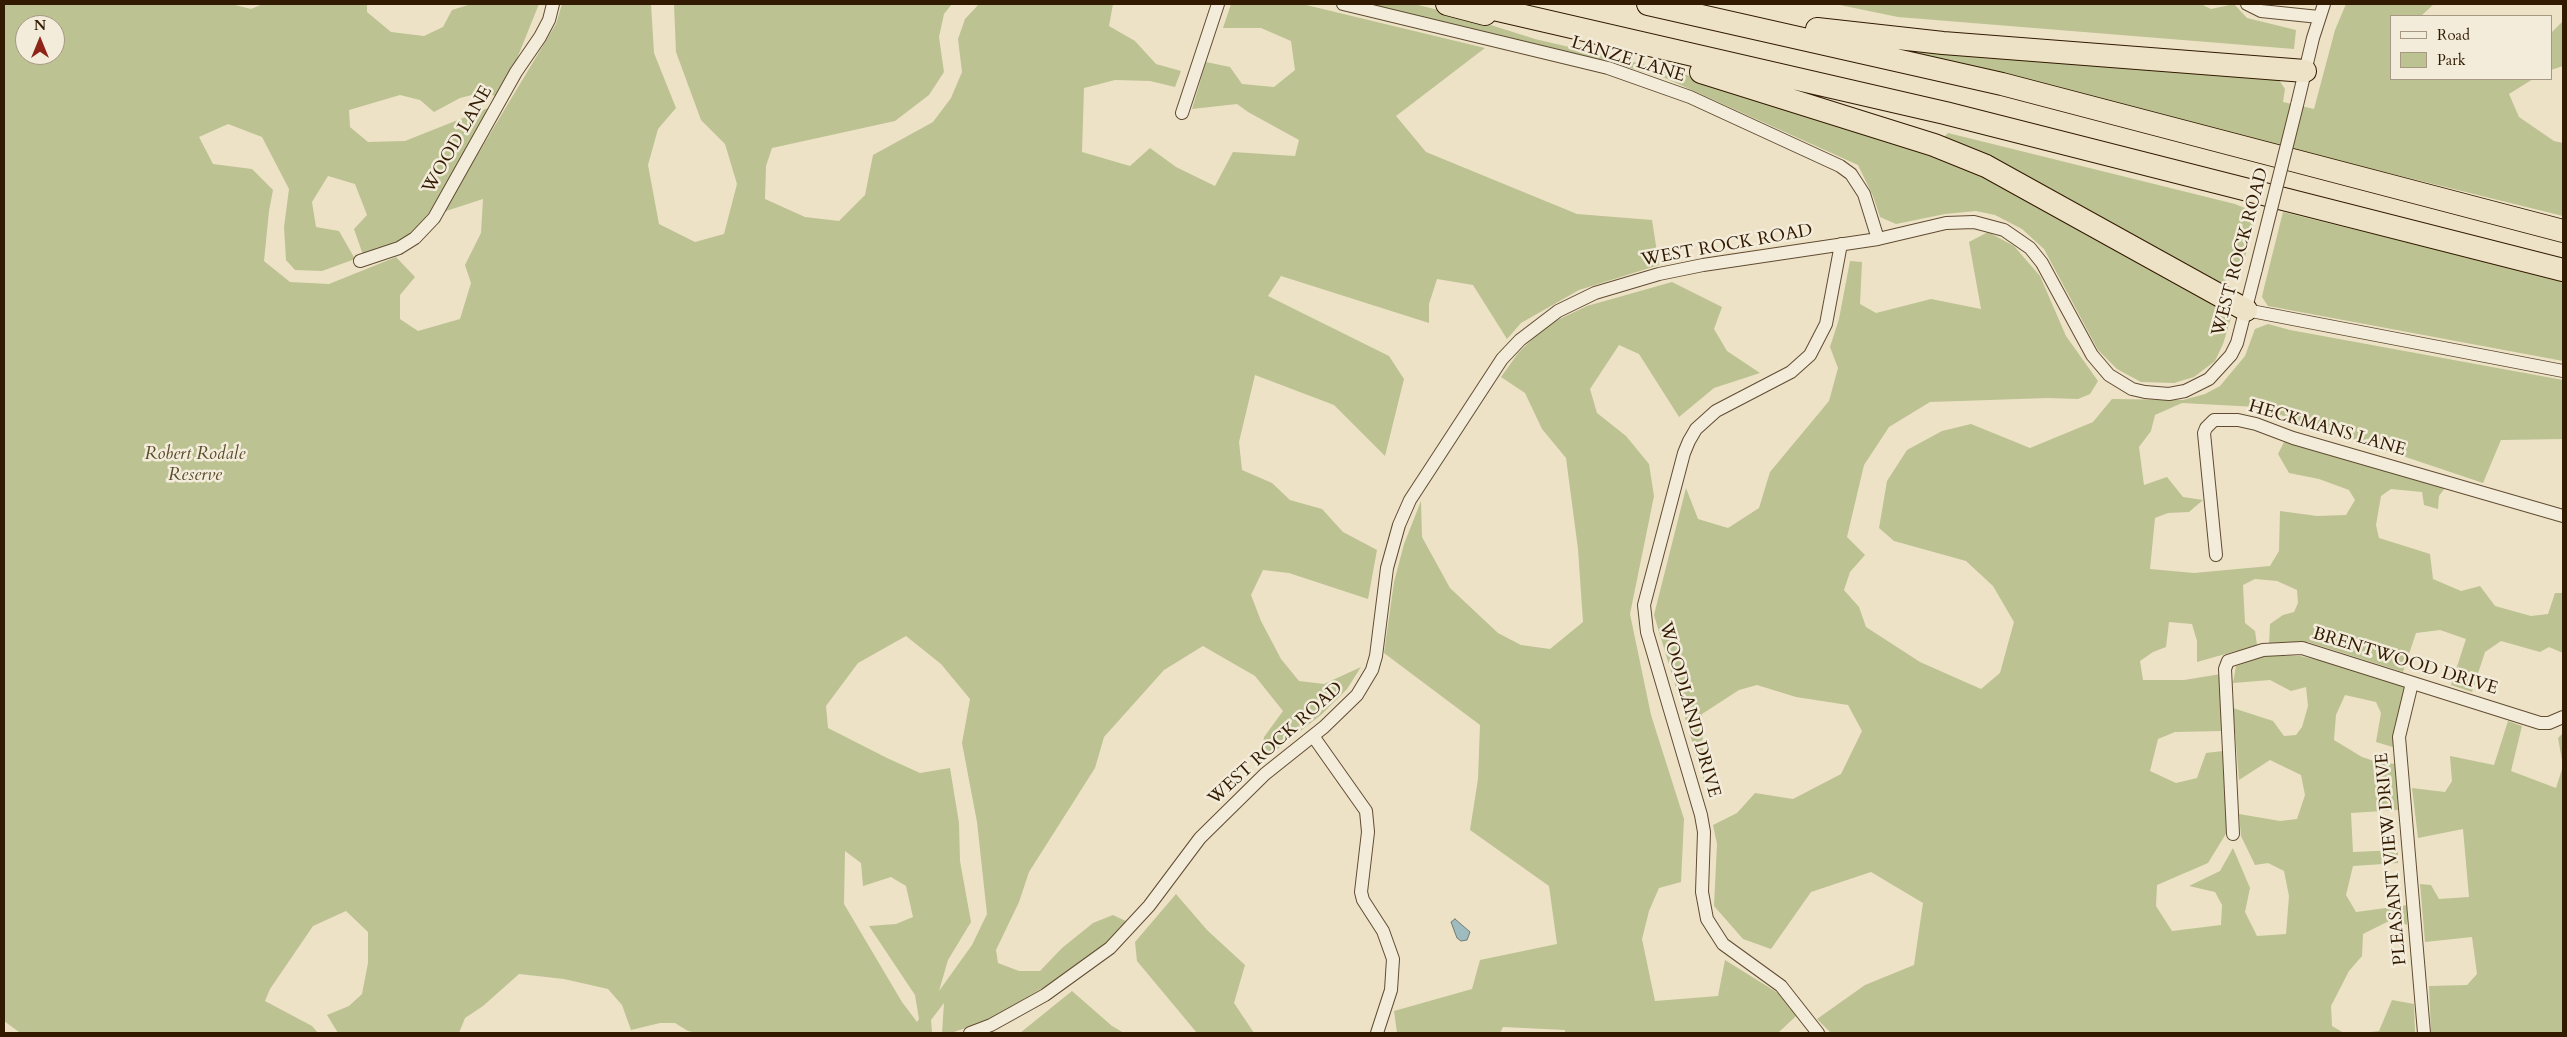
<!DOCTYPE html>
<html>
<head>
<meta charset="utf-8">
<style>
  body { margin:0 }
  #map { position:relative; width:2567px; height:1037px; overflow:hidden; background:#ede2c6; font-family:Cardo,serif }
  canvas { display:block }
  .frame { position:absolute; inset:0; border:5px solid #321a00; pointer-events:none }
  .legend { position:absolute; left:2390px; top:15px; width:162px; height:65px; box-sizing:border-box; background:#f3ecda; border:1px solid #a69883; margin:0; padding:6px 9px; list-style:none; font-size:15px; color:#321a00 }
  .legend li { display:flex; align-items:center; gap:10px; height:25px }
  .legend b { width:25px; border:1px solid #a69883 }
  .north { position:absolute; left:15px; top:15px; width:50px; height:50px; box-sizing:border-box; background:#f3ecda; border:1px solid #a69883; border-radius:50%; rotate:0deg; font-size:14px; font-weight:700; line-height:20px; text-align:center; color:#321a00 }
  .north::after { content:''; display:block; margin:auto; width:18px; height:22px; background:#8f2418; clip-path:polygon(50% 0,100% 100%,50% 72%,0 100%) }
</style>
</head>
<body>
<div id="map">
<canvas width="2567" height="1037"></canvas>
<div class="frame"></div>
<ul class="legend">
<li><b style="height:6px;background:#f3ecda"></b>Road</li>
<li><b style="height:14px;background:#bcc292"></b>Park</li>
</ul>
<div class="north">N</div>
</div>
<script>
const ctx = document.querySelector('canvas').getContext('2d');
ctx.lineJoin = 'round';
function paint(path, color) {
  ctx.fillStyle = color;
  ctx.fill(path, 'evenodd');
}
function poly(rows) {
  const path = new Path2D();
  for (const r of rows) {
    path.moveTo(r[0], r[1]);
    for (let i = 2; i < r.length; i += 2) path.lineTo(r[i], r[i + 1]);
  }
  return path;
}
function trace(path, color, width, dash) {
  ctx.strokeStyle = color;
  ctx.lineWidth = width;
  ctx.lineCap = dash ? 'butt' : 'round';
  ctx.setLineDash(dash || []);
  ctx.stroke(path);
}
function drawText(font, color, halo, rows, align = 'center') {
  ctx.font = font + ' Cardo,serif';
  ctx.lineWidth = 5;
  ctx.setLineDash([]);
  ctx.textBaseline = 'middle';
  ctx.strokeStyle = halo;
  ctx.fillStyle = color;
  for (const [text, x, y, turn = 0] of rows) {
    ctx.save();
    ctx.translate(x, y);
    ctx.rotate((+turn || 0) * Math.PI / 180);
    ctx.textAlign = isNaN(turn) ? turn : align;
    if (halo) ctx.strokeText(text, 0, 0);
    ctx.fillText(text, 0, 0);
    ctx.restore();
  }
}
paint(poly([
  [4,4,231,4,251,9,263,4,367,4,367,12,391,32,424,36,443,27,452,10,471,4,539,4,514,66,498,97,484,92,460,98,434,112,420,100,400,95,349,110,350,127,368,142,405,141,493,106,422,224,399,242,363,255,354,229,367,215,355,184,328,176,312,202,316,227,339,231,355,259,322,271,295,270,286,260,284,227,289,189,262,137,228,124,199,137,213,164,252,169,273,190,269,211,264,261,290,282,329,284,396,257,415,277,400,295,400,319,418,331,460,319,471,283,465,265,481,233,483,199,443,212,556,24,562,4,651,4,654,53,676,108,658,129,648,165,659,224,695,242,724,234,737,184,725,144,701,120,676,52,674,4,952,4,944,14,939,37,944,72,929,95,895,121,772,148,766,166,765,199,805,217,839,221,865,195,873,155,933,122,951,98,962,72,958,39,965,19,979,4,1113,4,1109,26,1135,41,1156,64,1181,71,1175,87,1150,81,1115,80,1084,88,1082,152,1130,166,1150,148,1176,167,1215,186,1233,152,1295,156,1299,140,1248,112,1237,104,1192,109,1206,62,1230,67,1242,84,1274,87,1295,70,1291,41,1261,28,1223,28,1231,4,1302,4,1485,48,1396,116,1426,152,1577,214,1652,220,1659,265,1579,290,1521,323,1507,339,1473,285,1437,279,1429,304,1429,323,1281,276,1268,296,1389,356,1404,379,1385,456,1334,405,1255,375,1239,442,1242,470,1272,483,1290,500,1322,509,1343,532,1377,550,1368,599,1289,573,1263,570,1251,595,1261,621,1281,659,1299,681,1324,684,1361,667,1347,689,1322,714,1261,762,1264,737,1283,711,1255,676,1203,646,1164,670,1104,737,1095,768,1029,872,1019,902,996,950,998,963,1019,971,1040,971,1062,948,1093,923,1113,915,1128,922,1112,942,1046,986,986,1021,951,1033,942,1033,944,1003,931,1020,932,1032,927,1033,697,1033,688,1031,675,1023,660,1023,631,1030,622,1005,608,989,564,979,519,974,483,1006,465,1018,459,1033,338,1033,327,1015,349,1006,362,994,368,963,368,932,346,911,313,926,270,989,265,1001,312,1026,318,1033,19,1032,4,1021],
  [25,25,55,25,55,55,25,55],
  [906,636,941,664,970,699,962,743,977,822,987,914,972,945,939,991,948,960,971,922,960,861,959,823,950,768,920,773,887,758,828,728,826,706,858,663],
  [845,851,861,863,863,886,891,877,906,886,913,917,896,924,869,926,915,995,919,1019,917,1022,902,1002,844,904],
  [1368,4,1414,4,1459,15,1535,39,1676,72,1766,98,1961,162,2219,303,2231,318,2223,344,2215,361,2194,377,2174,383,2141,382,2117,369,2098,350,2044,249,2022,229,1995,215,1976,211,1945,214,1896,224,1880,217,1873,196,1858,165,1665,78,1627,67],
  [1835,4,2201,4,2211,9,2234,4,2247,18,2296,30,2294,49,1898,17],
  [2346,4,2434,4,2421,16,2391,16,2391,79,2533,79,2509,94,2519,117,2554,141,2563,143,2563,216,1853,41,2277,77,2285,89,2283,102,2314,109,2335,30],
  [2563,21,2563,66,2551,70,2551,33],
  [1948,133,2235,204,2257,213,2241,271,2223,282,2215,282,1942,139],
  [2283,212,2563,281,2563,361,2268,306,2262,297,2264,288],
  [1988,232,2014,246,2040,276,2066,336,2098,381,2090,394,2078,399,2048,398,1930,402,1889,427,1864,465,1847,537,1865,555,1850,572,1844,590,1859,607,1866,627,1920,662,1981,689,2000,673,2014,622,1993,586,1966,561,1894,541,1879,528,1887,481,1907,450,1942,431,1971,424,2030,448,2093,422,2112,399,2183,400,2205,394,2220,386,2245,356,2255,329,2268,324,2290,330,2563,380,2563,439,2501,440,2483,483,2257,407,2182,403,2155,415,2151,431,2139,447,2144,485,2167,477,2183,497,2203,500,2189,512,2168,513,2155,518,2150,569,2194,573,2270,566,2279,551,2280,511,2317,516,2346,515,2355,500,2349,490,2319,479,2289,473,2278,454,2284,442,2445,488,2439,496,2438,509,2424,505,2422,492,2391,489,2381,496,2376,525,2379,538,2430,554,2433,579,2461,591,2480,586,2495,606,2531,616,2548,614,2555,593,2563,593,2563,653,2549,647,2540,652,2501,641,2485,652,2472,692,2451,685,2466,639,2440,630,2416,633,2403,672,2308,642,2269,645,2270,624,2283,615,2294,612,2298,603,2297,590,2277,581,2255,579,2243,585,2245,623,2255,631,2257,645,2197,662,2197,641,2192,624,2169,622,2166,647,2153,652,2140,661,2143,680,2184,680,2221,674,2221,731,2175,732,2158,739,2150,771,2176,783,2197,778,2206,753,2223,751,2227,832,2208,863,2157,885,2156,906,2172,931,2221,925,2222,905,2215,892,2189,886,2220,871,2233,848,2250,888,2245,912,2257,936,2286,934,2289,896,2284,871,2268,863,2255,865,2241,836,2239,814,2280,821,2297,819,2305,795,2301,775,2270,760,2239,780,2233,708,2273,721,2284,736,2296,735,2302,727,2308,706,2306,687,2291,691,2270,680,2233,683,2236,666,2265,656,2300,656,2323,661,2406,687,2394,728,2396,748,2376,742,2381,713,2376,702,2345,695,2336,715,2334,740,2362,757,2377,762,2396,764,2398,810,2351,813,2353,852,2398,850,2398,863,2353,866,2346,895,2356,912,2408,905,2407,925,2393,919,2363,934,2362,956,2349,971,2331,1006,2332,1026,2344,1033,1831,1033,1817,1019,1865,985,1914,965,1923,903,1871,872,1811,892,1771,949,1743,939,1714,906,1717,844,1713,825,1737,813,1755,793,1793,799,1841,774,1862,731,1848,705,1796,697,1757,685,1739,690,1702,714,1704,781,1654,615,1686,488,1698,519,1728,528,1759,508,1770,472,1829,401,1838,368,1830,347,1839,319,1850,261,1862,262,1860,304,1876,313,1931,299,1981,309,1969,242],
  [1672,282,1722,307,1714,329,1727,351,1760,373,1714,388,1679,417,1639,354,1619,345,1590,389,1597,413,1626,436,1649,464,1654,496,1630,614,1651,715,1684,819,1681,882,1659,888,1649,911,1642,939,1655,1001,1718,996,1725,960,1778,993,1796,1016,1778,1033,1565,1033,1565,1030,1503,1027,1500,1033,1397,1033,1394,1011,1472,989,1480,960,1557,944,1549,886,1470,830,1478,779,1480,725,1384,653,1394,582,1404,544,1421,501,1422,537,1450,588,1498,633,1521,645,1550,649,1583,622,1578,549,1566,458,1542,429,1525,393,1501,377,1519,352,1547,325,1587,306],
  [2508,721,2522,726,2511,771,2556,788,2563,766,2558,738,2563,733,2563,1033,2431,1033,2429,986,2467,985,2477,974,2472,937,2425,942,2420,884,2431,885,2439,899,2469,897,2463,829,2418,838,2412,788,2445,792,2452,781,2450,756,2494,765],
  [1176,894,1207,930,1245,965,1234,1003,1254,1033,1197,1033,1137,961,1135,942],
  [1072,991,1112,1026,1124,1033,1020,1033],
  [2392,1000,2414,1004,2415,1033,2362,1033,2379,1031]
]), '#bcc292');
const water = poly([
  [1455,919,1470,932,1467,940,1461,941,1457,938,1451,922,1455,919]
]);
paint(water, '#9ebbbf');
trace(water, '#737b73', 1);
const minor = poly([
  [1343,4,1608,68,1690,97,1840,166,1851,174,1864,194,1878,239],
  [2247,4,2261,11,2319,17],
  [2297,105,2313,38,2324,4],
  [1182,113,1218,4],
  [360,261,399,248,415,238,434,218,516,72,540,37,549,20,553,4],
  [2246,310,2563,371],
  [2216,555,2204,433,2206,428,2214,420,2238,420,2256,424,2293,438,2563,516],
  [2412,683,2399,737,2424,1033],
  [1313,736,1366,811,1368,832,1361,892,1363,900,1383,931,1393,959,1391,990,1377,1033],
  [2233,834,2225,669,2228,661,2263,650,2302,648,2540,723,2549,723,2563,717],
  [970,1033,991,1025,1045,995,1110,948,1149,906,1200,838,1265,774,1324,727,1357,695,1372,670,1376,656,1387,568,1399,525,1410,500,1502,359,1520,340,1558,311,1595,293,1659,274,1703,265,1878,239,1946,223,1974,222,2004,230,2030,248,2042,263,2092,355,2109,375,2132,389,2145,392,2169,394,2185,391,2209,379,2231,355,2237,343,2256,269],
  [1818,1033,1781,986,1723,944,1707,919,1702,892,1704,832,1701,815,1647,632,1644,605,1684,453,1689,441,1696,429,1716,411,1791,372,1810,355,1826,324,1841,244]
]);
const motorway = poly([
  [1447,4,1485,14],
  [1472,4,1945,113,2563,270],
  [1648,4,2002,84,2563,231],
  [1817,29,1943,43,2305,71],
  [1701,72,1934,145,1986,166,2246,310]
]);
trace(minor, '#614c32', 14);
trace(motorway, '#321a00', 24);
trace(minor, '#f3ecda', 12);
trace(motorway, '#ede2c6', 22);
const minorBridge = poly([
  [2256,269,2297,105]
]);
trace(minorBridge, '#614c32', 14, []);
trace(minorBridge, '#f3ecda', 12);
drawText('18px', '#321a00', '#f3ecda', [
  ["LANZE LANE",1628,60,17],
  ["WOOD LANE",458,140,-60],
  ["WEST ROCK ROAD",1727,246,-10],
  ["WEST ROCK ROAD",2241,252,-75],
  ["HECKMANS LANE",2327,429,16],
  ["BRENTWOOD DRIVE",2405,662,17],
  ["WOODLAND DRIVE",1689,710,74],
  ["WEST ROCK ROAD",1276,744,-42],
  ["PLEASANT VIEW DRIVE",2392,859,-95]
]);
drawText('italic 18px', '#5b4c2c', '#f3ecda', [
  ["Robert Rodale",195,455],
  ["Reserve",195,476]
]);
</script>
</body>
</html>
